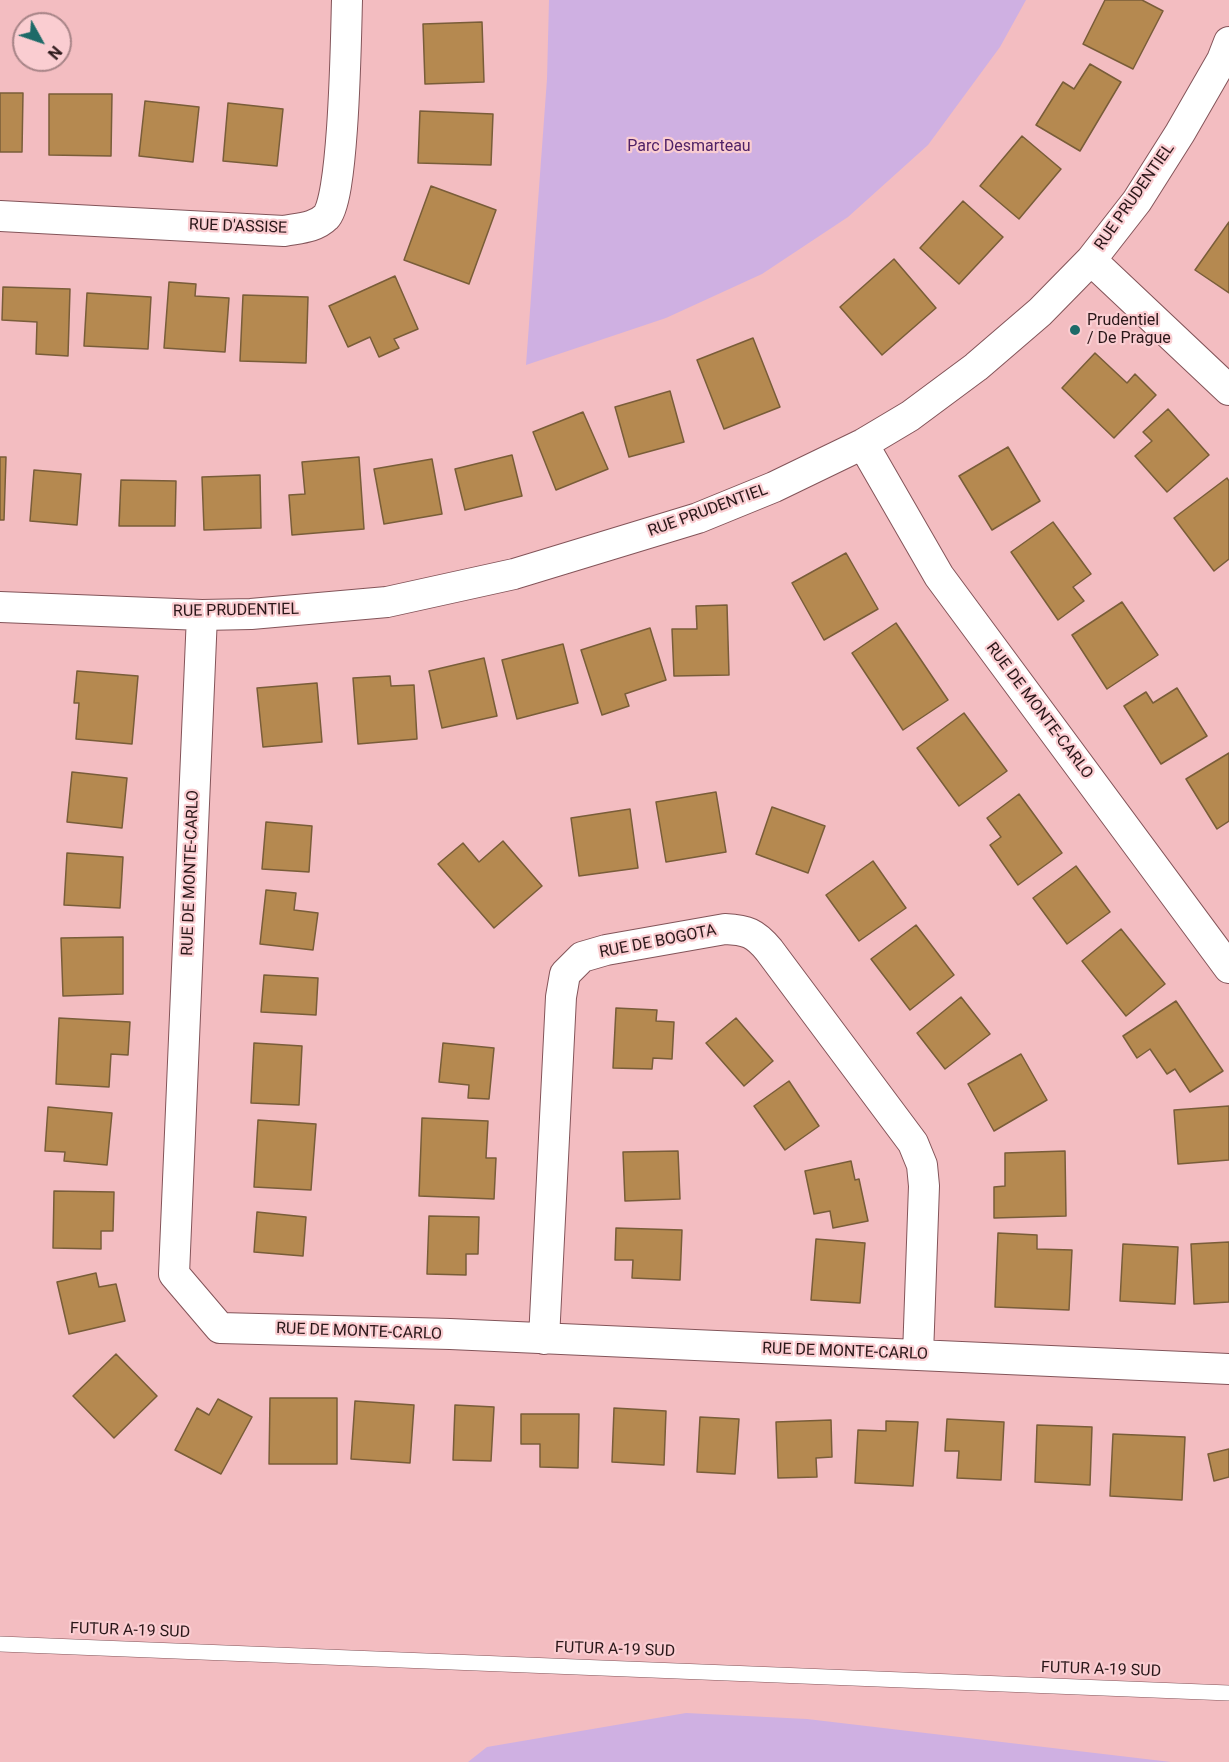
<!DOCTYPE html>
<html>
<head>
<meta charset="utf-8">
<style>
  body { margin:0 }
  #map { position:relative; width:1229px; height:1762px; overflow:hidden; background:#f3bdc1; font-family:Roboto,sans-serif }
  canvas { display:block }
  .north { position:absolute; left:12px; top:12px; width:60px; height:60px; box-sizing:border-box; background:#facdd1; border:2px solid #a78487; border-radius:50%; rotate:130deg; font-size:16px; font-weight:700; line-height:24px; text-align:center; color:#2a1719 }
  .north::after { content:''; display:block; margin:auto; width:21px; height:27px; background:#1d6a68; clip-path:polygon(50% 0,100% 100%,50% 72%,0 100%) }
</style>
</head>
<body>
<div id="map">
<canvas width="1229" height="1762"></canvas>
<div class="north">N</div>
</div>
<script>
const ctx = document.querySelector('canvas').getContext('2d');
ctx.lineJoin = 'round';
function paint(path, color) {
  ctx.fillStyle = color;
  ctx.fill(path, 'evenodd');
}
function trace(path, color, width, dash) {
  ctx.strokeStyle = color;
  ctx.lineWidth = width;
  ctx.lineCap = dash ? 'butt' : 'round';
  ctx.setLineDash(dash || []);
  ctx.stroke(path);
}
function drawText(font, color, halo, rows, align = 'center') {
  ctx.font = font + ' Roboto,sans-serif';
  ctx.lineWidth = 4.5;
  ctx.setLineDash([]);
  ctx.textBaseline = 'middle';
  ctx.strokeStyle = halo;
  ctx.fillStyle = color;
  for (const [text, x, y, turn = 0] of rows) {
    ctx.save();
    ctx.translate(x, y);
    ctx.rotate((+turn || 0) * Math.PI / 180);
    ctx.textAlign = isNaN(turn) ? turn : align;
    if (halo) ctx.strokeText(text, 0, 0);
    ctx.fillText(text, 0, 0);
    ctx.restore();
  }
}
paint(new Path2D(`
  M549,0H1026L1000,47L928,145L848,217L762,274L666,318L526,365L547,79Z
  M686,1713L807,1719L1171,1762H468L487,1747Z`), '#cfb0e2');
const building = new Path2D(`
  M1105,0H1142L1163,11L1133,69L1083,44Z
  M482,22L484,82L425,84L423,24Z
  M1090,64L1121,82L1080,151L1036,125L1063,82L1074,89Z
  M0,93H23L22,152H0Z
  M49,94H112L111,156L49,155Z
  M145,101L199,107L193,162L139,156Z
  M228,103L283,109L277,166L223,161Z
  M420,111L493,114L491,165L418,163Z
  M1022,136L1061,169L1019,219L980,186Z
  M431,186L496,210L469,284L404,260Z
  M963,201L1003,237L959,284L920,248Z
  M1229,222V293L1195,270Z
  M894,259L936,308L882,355L840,307Z
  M395,276L418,329L394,339L399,348L379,357L370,337L348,347L329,306Z
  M169,282L196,284L195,296L229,298L225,352L164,348Z
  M3,287L70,289L68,356L36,354L37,322L2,320Z
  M87,293L151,297L148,349L84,346Z
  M243,295L308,297L306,363L240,361Z
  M753,338L780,407L724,429L697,360Z
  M1095,353L1127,383L1135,374L1156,395L1114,438L1062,388Z
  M670,391L684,442L629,457L615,407Z
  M1168,409L1209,455L1167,492L1135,456L1152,441L1143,432Z
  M583,412L608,469L556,490L533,432Z
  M1008,447L1040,501L992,530L959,476Z
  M512,455L522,496L465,510L455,469Z
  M0,457H6L4,520H0Z
  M359,457L364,529L292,535L289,495L305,494L302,462Z
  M432,459L442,514L384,524L374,469Z
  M34,470L81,474L77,525L30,521Z
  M260,475L261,528L204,530L202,477Z
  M1227,478L1229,481V559L1214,571L1174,518Z
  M121,480L176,481L175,526H119Z
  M1053,522L1091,574L1073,587L1084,601L1058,620L1011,552Z
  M846,553L878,609L824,640L792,583Z
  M1122,602L1158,655L1107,689L1072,635Z
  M727,605L729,675L674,676L672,629H697L696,606Z
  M896,623L948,700L903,730L852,653Z
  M650,628L666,680L625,694L629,706L602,715L581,650Z
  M563,644L578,703L517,719L502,660Z
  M484,658L497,716L442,728L429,671Z
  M77,671L138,676L132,744L76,739L79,703H74Z
  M390,676L391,686L414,685L417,739L358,744L353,678Z
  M317,683L322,742L263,747L257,688Z
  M1177,688L1207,736L1161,764L1124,706L1146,692L1153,703Z
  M964,713L1007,771L959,806L917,748Z
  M1229,753V821L1217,829L1186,779Z
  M72,772L127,778L122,828L67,822Z
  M716,792L726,852L666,862L656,802Z
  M1019,794L1062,853L1018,885L990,845L1001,837L987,818Z
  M772,807L825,826L808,873L756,854Z
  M630,809L638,868L579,876L571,818Z
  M266,822L312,826L309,872L262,869Z
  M503,841L542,886L494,928L438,864L463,843L479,862Z
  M67,853L123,857L120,908L64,905Z
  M873,861L906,908L859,941L826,895Z
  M1076,866L1110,912L1067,944L1033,898Z
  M266,890L296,893L294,910L318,913L313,950L260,944Z
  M916,925L954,975L910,1010L871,959Z
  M1121,929L1165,984L1126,1016L1082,961Z
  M123,937V994L63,996L61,938Z
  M264,975L318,978L316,1015L261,1012Z
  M961,997L990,1034L945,1069L917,1033Z
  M1176,1001L1223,1071L1190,1092L1175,1069L1167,1074L1150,1049L1137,1058L1123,1036Z
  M616,1008L657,1010L656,1021L674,1022L672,1059L653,1058L652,1069L613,1068Z
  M59,1018L130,1022L128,1055L111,1054L109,1087L56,1084Z
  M736,1018L773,1061L744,1086L706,1043Z
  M254,1043L302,1046L299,1105L251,1103Z
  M443,1043L494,1048L489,1099L468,1098L469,1085L439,1082Z
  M1021,1054L1047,1100L994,1131L968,1084Z
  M789,1081L819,1126L785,1150L754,1106Z
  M1229,1106V1160L1178,1164L1174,1110Z
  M48,1107L112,1113L107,1165L64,1161L65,1152L45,1151Z
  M422,1118L488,1121L486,1158H496L494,1199L419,1196Z
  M258,1120L316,1124L311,1190L254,1187Z
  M678,1151L680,1199L625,1201L623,1152Z
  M1065,1151L1066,1216L994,1218V1187L1005,1186V1153Z
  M851,1161L855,1180L859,1179L868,1221L833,1228L830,1211L814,1214L805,1171Z
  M54,1191L114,1192L113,1231H101V1249L53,1248Z
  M257,1212L306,1217L303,1256L254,1252Z
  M429,1216L479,1217L478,1254H466V1275L427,1274Z
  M616,1228L682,1230L680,1280L632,1278L633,1260H615Z
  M998,1233L1037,1235V1249L1072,1250L1069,1310L995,1307Z
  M816,1239L865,1243L860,1303L811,1300Z
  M1229,1242V1302L1194,1304L1191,1244Z
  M1123,1244L1178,1247L1175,1304L1120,1301Z
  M96,1273L99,1287L116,1284L125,1321L69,1334L57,1282Z
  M116,1354L157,1396L114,1438L73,1396Z
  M270,1398H337V1464H269Z
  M218,1399L252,1417L221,1474L175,1450L197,1408L209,1415Z
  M355,1401L414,1405L410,1463L351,1459Z
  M455,1405L494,1407L491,1461L453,1460Z
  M614,1408L666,1411L664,1465L612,1462Z
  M521,1414H579L578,1468L540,1467V1444H521Z
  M700,1417L739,1419L735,1474L697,1472Z
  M947,1419L1004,1422L1001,1480L957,1478L959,1451H945Z
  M831,1420L832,1457L816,1458L817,1477L778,1478L776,1422Z
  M886,1421L918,1422L913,1486L855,1483L858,1430L886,1431Z
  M1037,1425L1092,1427L1090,1485L1035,1482Z
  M1113,1434L1185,1437L1182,1500L1110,1496Z
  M1229,1449V1477L1214,1481L1208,1454Z`);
paint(building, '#b58950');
trace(building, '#795d39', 1.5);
const service = new Path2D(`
  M0,1644L1229,1693`);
const minor = new Path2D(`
  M0,216L284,231C299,228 315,228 326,217C344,200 346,34 347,0
  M1091,260L1229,390
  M863,444L939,576L1229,968
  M0,607L202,615L251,614L387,602L514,574L698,518L774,487L863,444L910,416L976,367L1040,312L1091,260L1137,201L1180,133L1222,60L1229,42
  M202,615L174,1274L220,1328L450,1334L1229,1369
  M544,1339L561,997L565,974L582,957L606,950L725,929C747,930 755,933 769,950L913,1143L922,1165L924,1186L918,1355`);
trace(service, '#835459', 16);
trace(minor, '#835459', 32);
trace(service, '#fff', 15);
trace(minor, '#fff', 30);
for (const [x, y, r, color] of [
  [1075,330,6,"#1d6a68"]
]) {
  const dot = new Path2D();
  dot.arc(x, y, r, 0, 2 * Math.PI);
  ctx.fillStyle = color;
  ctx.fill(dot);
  trace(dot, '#facdd1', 2);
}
drawText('16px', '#502267', '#facdd1', [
  ["Parc Desmarteau",689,147]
]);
drawText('16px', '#2a1719', '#facdd1', [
  ["RUE PRUDENTIEL",1135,197,-55],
  ["RUE D'ASSISE",238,227,2],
  ["RUE PRUDENTIEL",708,511,-20],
  ["RUE PRUDENTIEL",236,611,-1],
  ["RUE DE MONTE-CARLO",1039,711,53],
  ["RUE DE MONTE-CARLO",191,873,-88],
  ["RUE DE BOGOTA",658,942,-11],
  ["RUE DE MONTE-CARLO",359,1332,2],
  ["RUE DE MONTE-CARLO",845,1352,2],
  ["FUTUR A-19 SUD",130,1631,2],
  ["FUTUR A-19 SUD",615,1650,2],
  ["FUTUR A-19 SUD",1101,1670,2]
]);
drawText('16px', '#2a1719', '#facdd1', [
  ["Prudentiel",1087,321],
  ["/ De Prague",1087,339]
], 'left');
</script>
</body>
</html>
